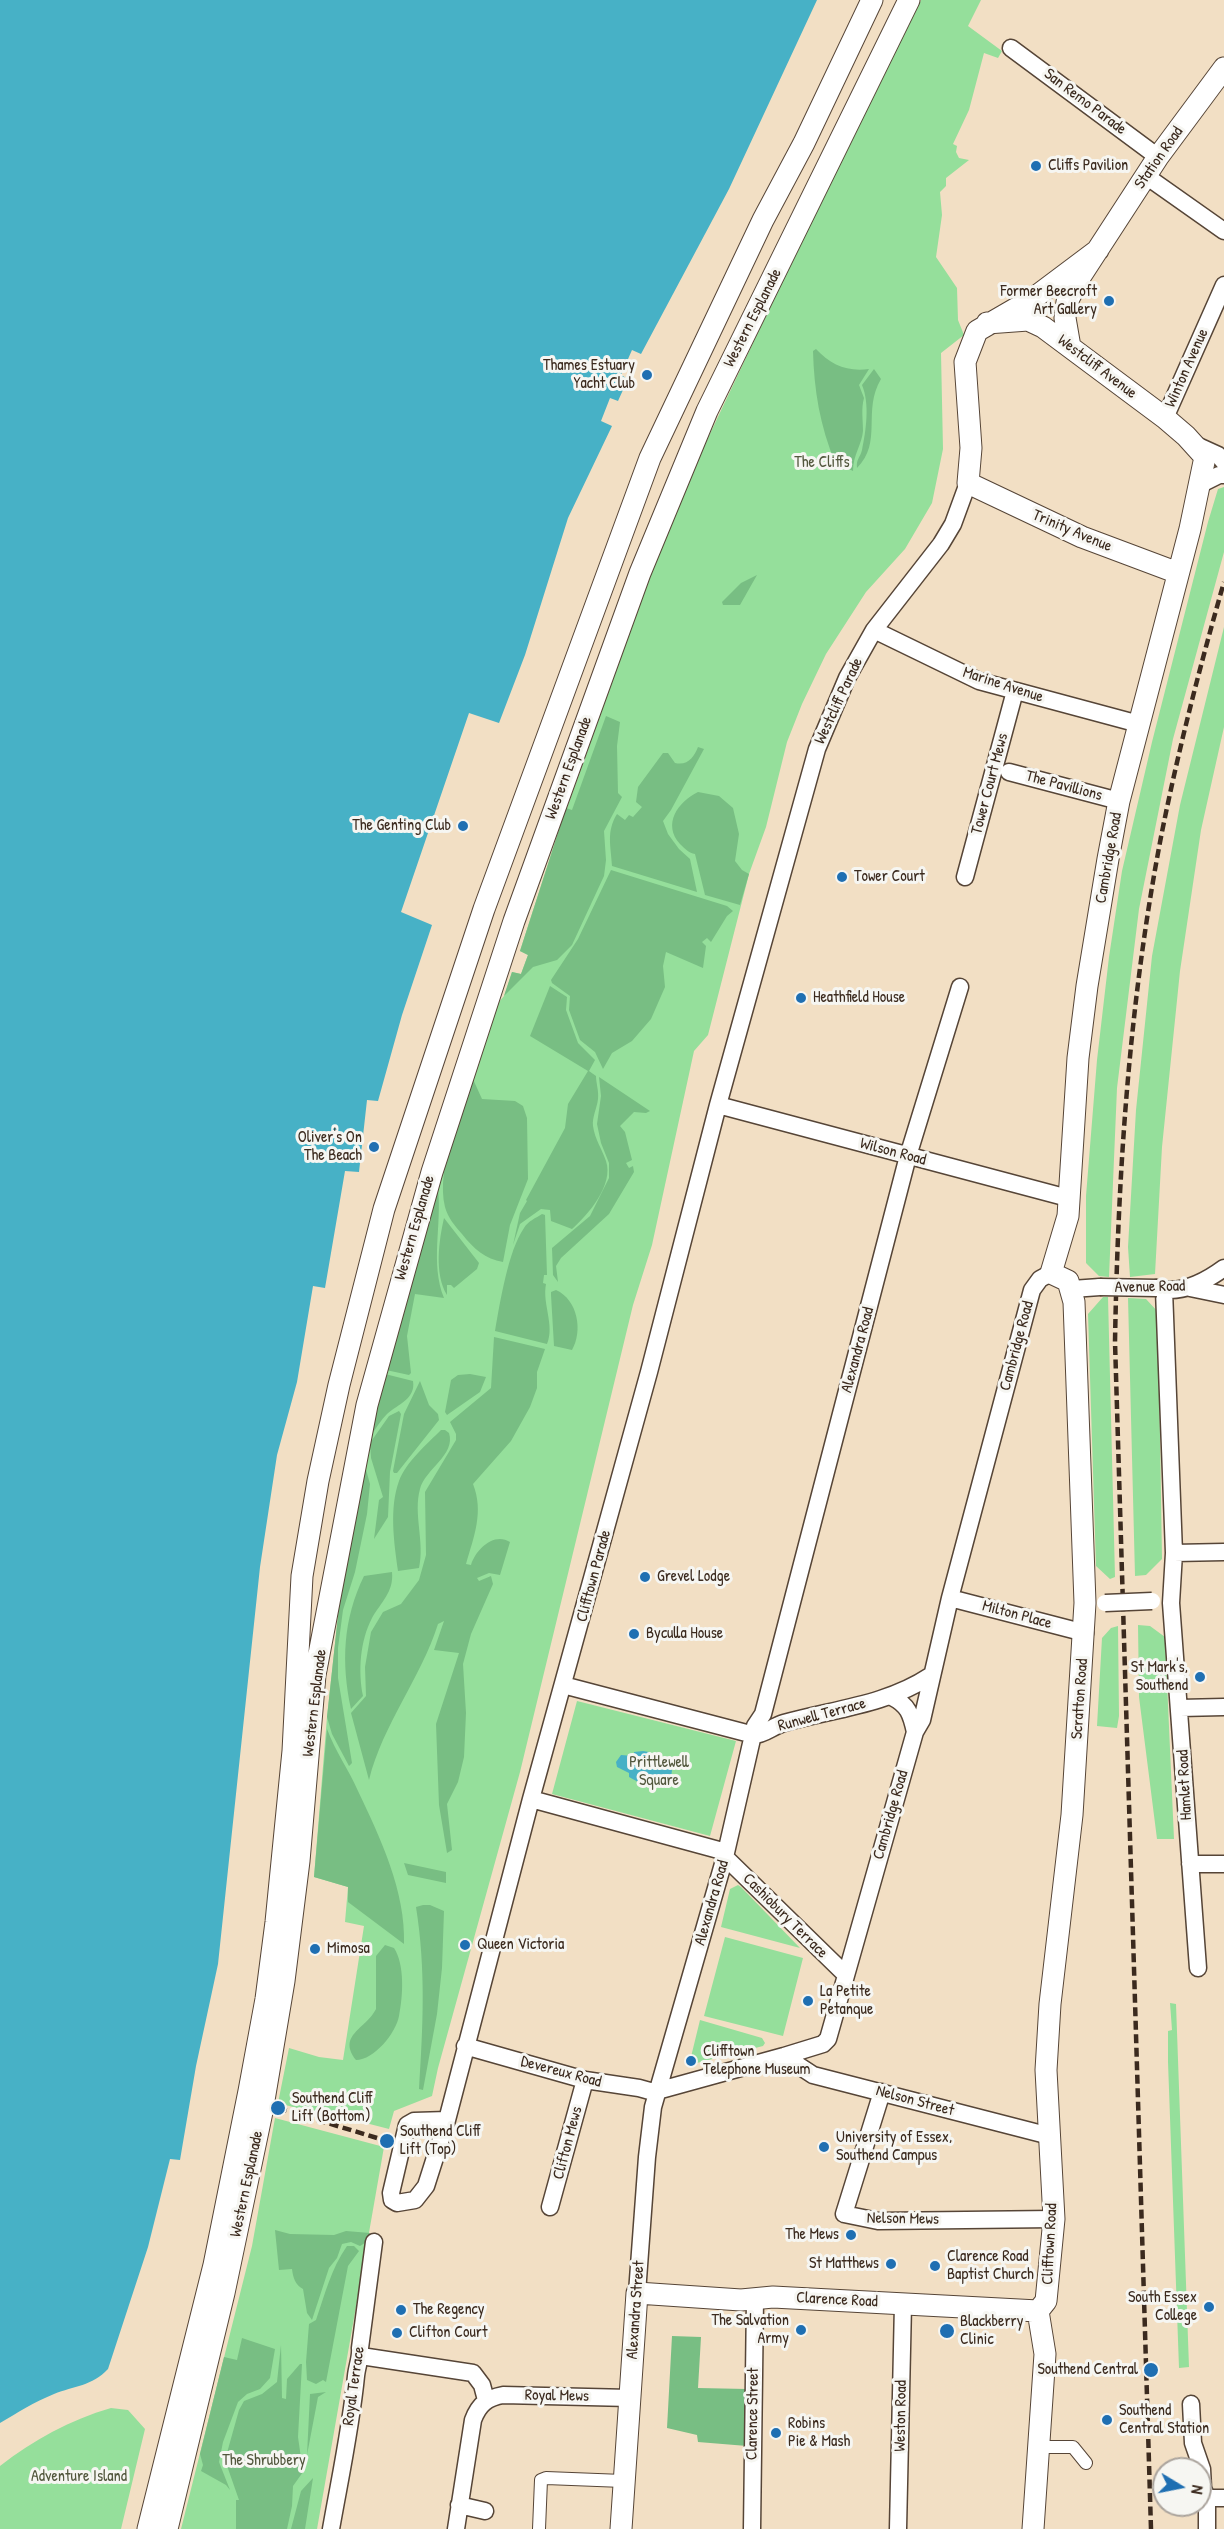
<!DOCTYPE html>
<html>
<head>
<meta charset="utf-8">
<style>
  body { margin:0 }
  #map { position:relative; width:1224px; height:2529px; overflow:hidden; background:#f2dfc4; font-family:"Patrick Hand",sans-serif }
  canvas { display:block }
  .north { position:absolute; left:1152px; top:2457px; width:60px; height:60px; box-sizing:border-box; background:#f6f6f2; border:2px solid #aba49d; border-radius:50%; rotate:100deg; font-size:16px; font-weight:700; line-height:24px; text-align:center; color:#3b2a1e }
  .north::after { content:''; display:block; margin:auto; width:21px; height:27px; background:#1f6fb2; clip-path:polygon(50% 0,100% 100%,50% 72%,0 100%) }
</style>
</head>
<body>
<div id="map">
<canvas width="1224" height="2529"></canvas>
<div class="north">N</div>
</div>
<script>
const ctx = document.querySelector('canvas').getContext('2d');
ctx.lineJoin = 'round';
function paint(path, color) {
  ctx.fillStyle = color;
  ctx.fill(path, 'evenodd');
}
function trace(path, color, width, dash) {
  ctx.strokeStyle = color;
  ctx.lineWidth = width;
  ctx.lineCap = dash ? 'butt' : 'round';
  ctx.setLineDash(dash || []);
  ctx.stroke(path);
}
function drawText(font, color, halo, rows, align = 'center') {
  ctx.font = font + ' "Patrick Hand",sans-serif';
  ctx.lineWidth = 6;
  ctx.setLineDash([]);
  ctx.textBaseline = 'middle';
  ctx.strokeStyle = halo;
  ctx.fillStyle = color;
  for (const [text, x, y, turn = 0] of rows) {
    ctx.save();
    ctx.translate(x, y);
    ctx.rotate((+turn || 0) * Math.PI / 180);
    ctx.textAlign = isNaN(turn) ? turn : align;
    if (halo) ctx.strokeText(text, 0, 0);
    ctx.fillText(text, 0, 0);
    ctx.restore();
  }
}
paint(new Path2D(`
  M921,0H981L968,26L1002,51L998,58L984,53L969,110L953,144L957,146L956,152L959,158L969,160L946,178V186L940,192L942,215L936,257L957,288L958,320L964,335L941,353L943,449L932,503L905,549L866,592L826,654L802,704L787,742L766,827L749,874L708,1035L694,1051L652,1245L633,1305L520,1772L438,2068L432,2096L394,2111L389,2129L358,2121L353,2123L278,2103L289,2048L319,2057L343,2060L364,1926L345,1922L348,1887L314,1877L327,1717L342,1579L378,1402L442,1174L498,1003L504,996L512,972L521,974L528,955L520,951L559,830L648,582L689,478L798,248Z
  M1224,487V552L1173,739L1139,909L1117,1088L1109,1277L1099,1276L1086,1263V1196L1097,1060L1109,957L1122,871L1152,742L1208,522L1218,489Z
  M1224,627V727L1201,830L1180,971L1162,1147L1155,1274L1130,1277L1128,1247L1136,1110L1152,956L1180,805Z
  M1103,1297H1108L1115,1577L1110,1579L1096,1566L1088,1314Z
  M1128,1298L1146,1299L1158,1312L1162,1559L1146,1575L1135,1576Z
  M1138,1625L1150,1626L1165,1637L1174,1839H1157L1139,1697Z
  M1118,1626L1119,1716L1117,1728L1097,1726L1102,1638L1111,1628Z
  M577,1701L736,1741L710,1836L552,1794Z
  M738,1885L741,1887L800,1948L721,1927L730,1889Z
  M725,1937L803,1958L783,2036L704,2016Z
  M1170,2003L1176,2004L1189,2367L1179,2368L1168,2062V2031L1172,2030Z
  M700,2020L762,2038L765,2043L763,2046L689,2065Z
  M275,2118L384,2147L317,2529H181L252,2246Z
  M111,2408L128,2410L145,2429L121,2529H0V2466C33,2440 70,2420 111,2408Z`), '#95df9b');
paint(new Path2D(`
  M816,349C831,365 847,372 869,369L859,385L864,398C861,409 863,419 863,431C862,444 853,455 853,471L835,462C820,426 814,390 813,351Z
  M874,369L881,379C862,411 883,442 857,468C856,459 860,458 862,450C866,431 870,404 862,385Z
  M757,575L740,605H723L722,602L741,583Z
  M606,716L620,722L617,746L618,793L622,797L604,831L606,860L604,876L572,945L557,960L533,967L504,996L512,972L521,974L528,955L520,951L566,808L572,810Z
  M698,747L704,749L671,810L663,821L668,834L679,849L690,859L697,892L612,866C611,846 606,832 617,814L625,820L629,815L633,817L642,807L636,802L638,787L663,753H668L675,763C688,766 694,757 698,747Z
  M698,792L719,796L733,808L739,834L735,861L742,870L749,874L740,905L705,895L695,854C689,853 685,849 680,844C662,824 678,802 698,792Z
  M611,870L727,906L733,911L727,916L711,942L707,938L702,942L706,946L703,968L666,952L663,966L665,987L651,1019L632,1041L612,1053L603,1069L595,1052L580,1040L569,1010L570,996L552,983L551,980L578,939Z
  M550,986L567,997L566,1010L578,1043L595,1060L589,1071L596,1076C596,1083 599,1091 598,1099C597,1108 592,1117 593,1126C595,1140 602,1149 606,1161C614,1185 588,1215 572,1229L551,1221L550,1210L541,1209L520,1224L513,1245L520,1213L527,1201L526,1200L565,1128L568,1104L588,1071L530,1036Z
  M472,1077L482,1099L515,1101L523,1106L527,1118L528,1179L510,1225L503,1262C485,1259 474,1249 462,1234C455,1226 448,1218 445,1207C436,1167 460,1116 472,1077Z
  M599,1077L650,1111L646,1113L634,1112L620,1126L625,1132L632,1160L626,1163L629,1168L633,1166L634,1172L609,1214L561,1258L556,1266L558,1282L553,1275L552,1248L590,1216L609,1178V1163L601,1143L597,1124L601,1096Z
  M438,1189C442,1226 430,1263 444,1298L415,1294L407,1336L411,1373L409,1375L386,1370Z
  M542,1214L545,1215L547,1275H544L543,1283L546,1284C542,1304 555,1325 547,1344L495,1331C500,1303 508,1251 524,1228C528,1221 536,1218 542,1214Z
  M444,1218L479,1263L477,1269L454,1288L451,1285H447V1295C434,1274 439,1240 444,1218Z
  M556,1290C578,1300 583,1331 572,1350L554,1346L551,1295V1292Z
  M494,1337L545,1349L537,1372V1388L530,1407L511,1441L473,1484C484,1512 474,1536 466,1564L471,1565C476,1549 494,1532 510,1542L500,1575L489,1573L477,1578L479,1581L491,1576L493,1584L471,1634L463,1664L466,1713L464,1757L458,1782L447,1804L452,1850L447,1853L439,1805L436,1724L459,1653L434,1650L444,1621L438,1624C421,1678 383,1724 369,1780L351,1713L366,1696L365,1667L371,1632L383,1612L401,1604L419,1580L426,1555L425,1492L456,1440V1434L450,1422L491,1388Z
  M385,1374L413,1381C416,1399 398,1404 387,1414C381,1420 376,1428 372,1434Z
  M470,1374L486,1377L480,1392L447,1415L445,1412L451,1380L458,1375Z
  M420,1381L429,1405L438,1414L439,1420L397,1473H394L393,1471L404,1414Z
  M399,1411L401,1414L390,1472L388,1517L374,1539L379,1500L383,1497L371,1458L370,1443L389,1416Z
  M441,1430H445L449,1433C456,1455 425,1469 420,1489C413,1514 425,1542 419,1568L398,1571C394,1543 389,1508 399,1481C406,1462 427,1444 441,1430Z
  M365,1466L370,1484L367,1514L355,1572L343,1610L338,1648V1678L352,1763L349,1766L332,1734L327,1717L342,1579Z
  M392,1572C394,1592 381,1602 372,1618C360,1641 358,1671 363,1696L351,1709C341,1663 343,1619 364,1576Z
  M327,1729C335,1751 349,1770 358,1791C380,1837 406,1892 404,1944L348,1902V1887L314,1877Z
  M404,1863L446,1872V1883L408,1875Z
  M423,1905H430L444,1911L442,1968L437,2014L423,2090L419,2089C423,2026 426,1970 416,1907Z
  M385,1945L394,1948C405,1965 403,1996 399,2016C396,2033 374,2060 356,2060C337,2035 366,2029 376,2009V1956Z
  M275,2230L290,2234L334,2235L346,2231L370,2233L368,2241L360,2246L351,2242L342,2244L337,2258L329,2268L312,2320L307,2313L303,2289C295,2285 293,2277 292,2269L279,2270Z
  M347,2246H354L359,2251L348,2266L326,2382L323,2380L316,2384L307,2380L306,2362L309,2324L316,2320C325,2294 331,2269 347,2246Z
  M672,2336L701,2337L698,2388L747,2389V2446L698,2442L697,2435L667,2428Z
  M242,2338L275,2349L270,2378L260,2389L247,2394L238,2402L223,2442L219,2462L230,2490L226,2485L201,2471L203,2465L200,2454L224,2357L237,2360Z
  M281,2345L282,2398L286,2399L287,2379L300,2364H302L298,2437L303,2472L293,2486L292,2506L287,2529H236V2500H239L225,2460L239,2410L244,2401L262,2394L277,2382Z
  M326,2392L318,2397L307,2455L310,2394Z
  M313,2478L305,2529H291L301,2491Z`), '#78be83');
paint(new Path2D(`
  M0,0H817L729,189L641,354L632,350L621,375L628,379L618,401L610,398L601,421L612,426L568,518L525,655L499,723L469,713L401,912L432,925L402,1015L378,1101L367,1100L359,1172L345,1171L325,1288L313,1286L297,1382L277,1455L260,1567L218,1964L196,2066L180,2160L170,2159L148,2247L108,2369C92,2386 74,2386 54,2394C34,2402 17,2413 0,2423Z
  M643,1751L649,1752L660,1758L659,1763L668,1765L672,1770L671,1778L664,1781L654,1780L653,1783H640L629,1777V1773L617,1767L616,1762L621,1755L634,1756V1752Z`), '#47b1c6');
const pedestrian = new Path2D(`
  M1038,2447H1073L1086,2463
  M539,2529L541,2480L546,2478L623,2481`);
const minor = new Path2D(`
  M1011,48L1158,157
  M1146,176L1224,231
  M1165,418L1224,285
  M1196,445L1218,455L1224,462
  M1201,484L1219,475H1224
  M874,630L979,681L1139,724
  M1009,772L1119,801
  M965,877L1015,691
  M718,1105L1068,1198
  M1157,1288C1181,1295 1205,1282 1224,1268
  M1190,1288L1224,1295
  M1072,1289L1100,1287
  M1164,1290L1174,1553L1171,1603L1198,1968
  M1174,1553L1224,1552
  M950,1598L1085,1633
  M563,1685L754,1735C764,1735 773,1726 784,1723C834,1709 886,1705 930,1676
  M892,1697C908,1705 911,1714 915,1732
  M1180,1708L1224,1707
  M531,1799L726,1852
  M725,1857L846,1975
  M1190,1864H1224
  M465,2046L585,2080L639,2088L657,2093
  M784,2056L813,2075L1050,2136
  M657,2091L784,2056L823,2044L828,2039L915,1732L922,1720L950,1598L1032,1290L1040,1279L1051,1273
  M882,2092L844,2214L878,2221L1054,2219
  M447,2120L414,2121L407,2125L391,2193L392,2200L397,2203L415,2200L426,2186L447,2120L531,1799L649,1372L718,1105L817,749L847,678L874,630L941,544L953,524L968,483
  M550,2207L585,2080
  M637,2293L647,2157L653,2107L725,1857L755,1726L763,1714L908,1156L960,987
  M361,2356L473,2373L482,2385L486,2400
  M1191,2404L1193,2443L1202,2469L1203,2488L1207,2498V2529
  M1207,2498H1224
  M459,2505L485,2511
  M331,2529C340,2478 351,2427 356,2376C357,2366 361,2357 360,2348L374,2242
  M456,2529L473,2420C479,2404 487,2398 503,2395L630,2398
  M752,2529L755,2299
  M898,2529L903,2304`);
const tertiary = new Path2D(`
  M1098,250L1034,298L977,331L965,362L971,448L968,483L1082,537L1178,573
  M987,323L1028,320L1043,327L1165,418L1186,436L1205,457L1190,529L1119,801L1108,859L1087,986L1078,1058L1068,1216L1051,1273L1068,1281L1074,1302L1085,1603L1072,1815L1050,2004L1046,2070L1054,2219L1046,2301L1038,2311
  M1070,347L1065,318L1067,302L1080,277L1158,157L1224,68
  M148,2529L214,2265L249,2091L266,1999L276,1922L293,1751L302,1576L318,1481L339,1385L384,1209L484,909L650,458L763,220L804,143L872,0
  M167,2529L224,2293L262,2112L284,1981L299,1861L315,1675L367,1405L432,1172L514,921L640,573L707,411L909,0
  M621,2529L637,2293L741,2300L773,2297L1038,2311
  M1033,2529L1045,2354L1038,2311`);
trace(pedestrian, '#564537', 14);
trace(minor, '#564537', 19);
trace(tertiary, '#564537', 23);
trace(pedestrian, '#fff', 12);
trace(minor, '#fff', 16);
trace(tertiary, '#fff', 21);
trace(new Path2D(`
  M278,2108L387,2141
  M1151,2529L1115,1342C1118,1172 1129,1004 1161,837C1178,751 1200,666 1224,582`), '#3b2a1e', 4.5, [9, 4.5]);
const minorBridge = new Path2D(`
  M1100,1287L1157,1288
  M1105,1603L1152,1601`);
trace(minorBridge, '#564537', 19, []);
trace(minorBridge, '#fff', 16);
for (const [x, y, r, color] of [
  [1036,166,6,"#1f6fb2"],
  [1109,301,6,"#1f6fb2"],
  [647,375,6,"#1f6fb2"],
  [463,826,6,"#1f6fb2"],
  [842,877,6,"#1f6fb2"],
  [801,998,6,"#1f6fb2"],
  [374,1147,6,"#1f6fb2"],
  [645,1577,6,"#1f6fb2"],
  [634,1634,6,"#1f6fb2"],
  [1200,1677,6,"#1f6fb2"],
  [465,1945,6,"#1f6fb2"],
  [315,1949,6,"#1f6fb2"],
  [808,2001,6,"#1f6fb2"],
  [691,2061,6,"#1f6fb2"],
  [278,2108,8,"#1f6fb2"],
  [387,2141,8,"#1f6fb2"],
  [824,2147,6,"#1f6fb2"],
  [851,2235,6,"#1f6fb2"],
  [891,2264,6,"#1f6fb2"],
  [935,2266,6,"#1f6fb2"],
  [1209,2307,6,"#1f6fb2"],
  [401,2310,6,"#1f6fb2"],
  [801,2330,6,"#1f6fb2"],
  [947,2331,8,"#1f6fb2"],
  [397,2333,6,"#1f6fb2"],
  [1151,2370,8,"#1f6fb2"],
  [1107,2420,6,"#1f6fb2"],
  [776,2433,6,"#1f6fb2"]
]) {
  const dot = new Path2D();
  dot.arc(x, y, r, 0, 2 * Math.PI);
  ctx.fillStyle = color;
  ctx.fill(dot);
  trace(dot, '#f6f6f2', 2);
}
drawText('16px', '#3b2a1e', '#f6f6f2', [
  ["San Remo Parade",1085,102,37],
  ["Station Road",1159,158,-55],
  ["Western Esplanade",753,318,-63],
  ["Westcliff Avenue",1097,367,37],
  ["Winton Avenue",1187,368,-66],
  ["Trinity Avenue",1072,531,23],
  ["Marine Avenue",1003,685,18],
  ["Westcliff Parade",839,701,-65],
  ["Western Esplanade",569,768,-70],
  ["Tower Court Mews",990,784,-75],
  ["The Pavillions",1064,786,15],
  ["Cambridge Road",1109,858,-80],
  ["Wilson Road",893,1152,15],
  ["Western Esplanade",415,1228,-74],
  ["Avenue Road",1150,1287,-1],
  ["Cambridge Road",1017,1346,-75],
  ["Alexandra Road",858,1350,-75],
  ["Clifftown Parade",594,1576,-75],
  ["Milton Place",1017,1615,15],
  ["Scratton Road",1080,1699,-86],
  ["Western Esplanade",315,1703,-83],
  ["Runwell Terrace",822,1715,-15],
  ["Hamlet Road",1185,1785,-93],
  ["Cambridge Road",891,1815,-74],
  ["Alexandra Road",712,1903,-74],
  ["Cashiobury Terrace",785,1916,45],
  ["Devereux Road",561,2072,15],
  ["Nelson Street",915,2101,15],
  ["Clifton Mews",568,2143,-75],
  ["Western Esplanade",247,2184,-78],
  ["Nelson Mews",903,2219,1],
  ["Clifftown Road",1050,2244,-87],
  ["Clarence Road",837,2300,3],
  ["Alexandra Street",636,2310,-86],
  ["Royal Terrace",354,2386,-82],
  ["Royal Mews",557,2396,1],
  ["Clarence Street",753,2414,-89],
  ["Weston Road",901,2416,-89]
]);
drawText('16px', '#3b2a1e', '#f6f6f2', [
  ["Cliffs Pavilion",1048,166],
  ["Former Beecroft",1097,292,"right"],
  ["Art Gallery",1097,310,"right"],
  ["Thames Estuary",635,366,"right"],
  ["Yacht Club",635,384,"right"],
  ["The Genting Club",451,826,"right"],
  ["Tower Court",854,877],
  ["Heathfield House",813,998],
  ["Oliver's On",362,1138,"right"],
  ["The Beach",362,1156,"right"],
  ["Grevel Lodge",657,1577],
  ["Byculla House",646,1634],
  ["St Mark's,",1188,1668,"right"],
  ["Southend",1188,1686,"right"],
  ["Queen Victoria",477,1945],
  ["Mimosa",327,1949],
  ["La Petite",820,1992],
  ["Petanque",820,2010],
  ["Clifftown",703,2052],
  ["Telephone Museum",703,2070],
  ["Southend Cliff",292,2099],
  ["Lift (Bottom)",292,2117],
  ["Southend Cliff",400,2132],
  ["Lift (Top)",400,2150],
  ["University of Essex,",836,2138],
  ["Southend Campus",836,2156],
  ["The Mews",839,2235,"right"],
  ["Clarence Road",947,2257],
  ["Baptist Church",947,2275],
  ["St Matthews",879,2264,"right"],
  ["South Essex",1197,2298,"right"],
  ["College",1197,2316,"right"],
  ["The Regency",413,2310],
  ["The Salvation",789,2321,"right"],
  ["Army",789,2339,"right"],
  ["Blackberry",960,2322],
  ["Clinic",960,2340],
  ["Clifton Court",409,2333],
  ["Southend Central",1138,2370,"right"],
  ["Southend",1119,2411],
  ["Central Station",1119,2429],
  ["Robins",788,2424],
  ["Pie & Mash",788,2442]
], 'left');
drawText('16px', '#52573d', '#f6f6f2', [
  ["The Cliffs",822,463],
  ["Prittlewell",659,1763],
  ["Square",659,1781],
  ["The Shrubbery",264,2461],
  ["Adventure Island",79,2477]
]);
</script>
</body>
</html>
